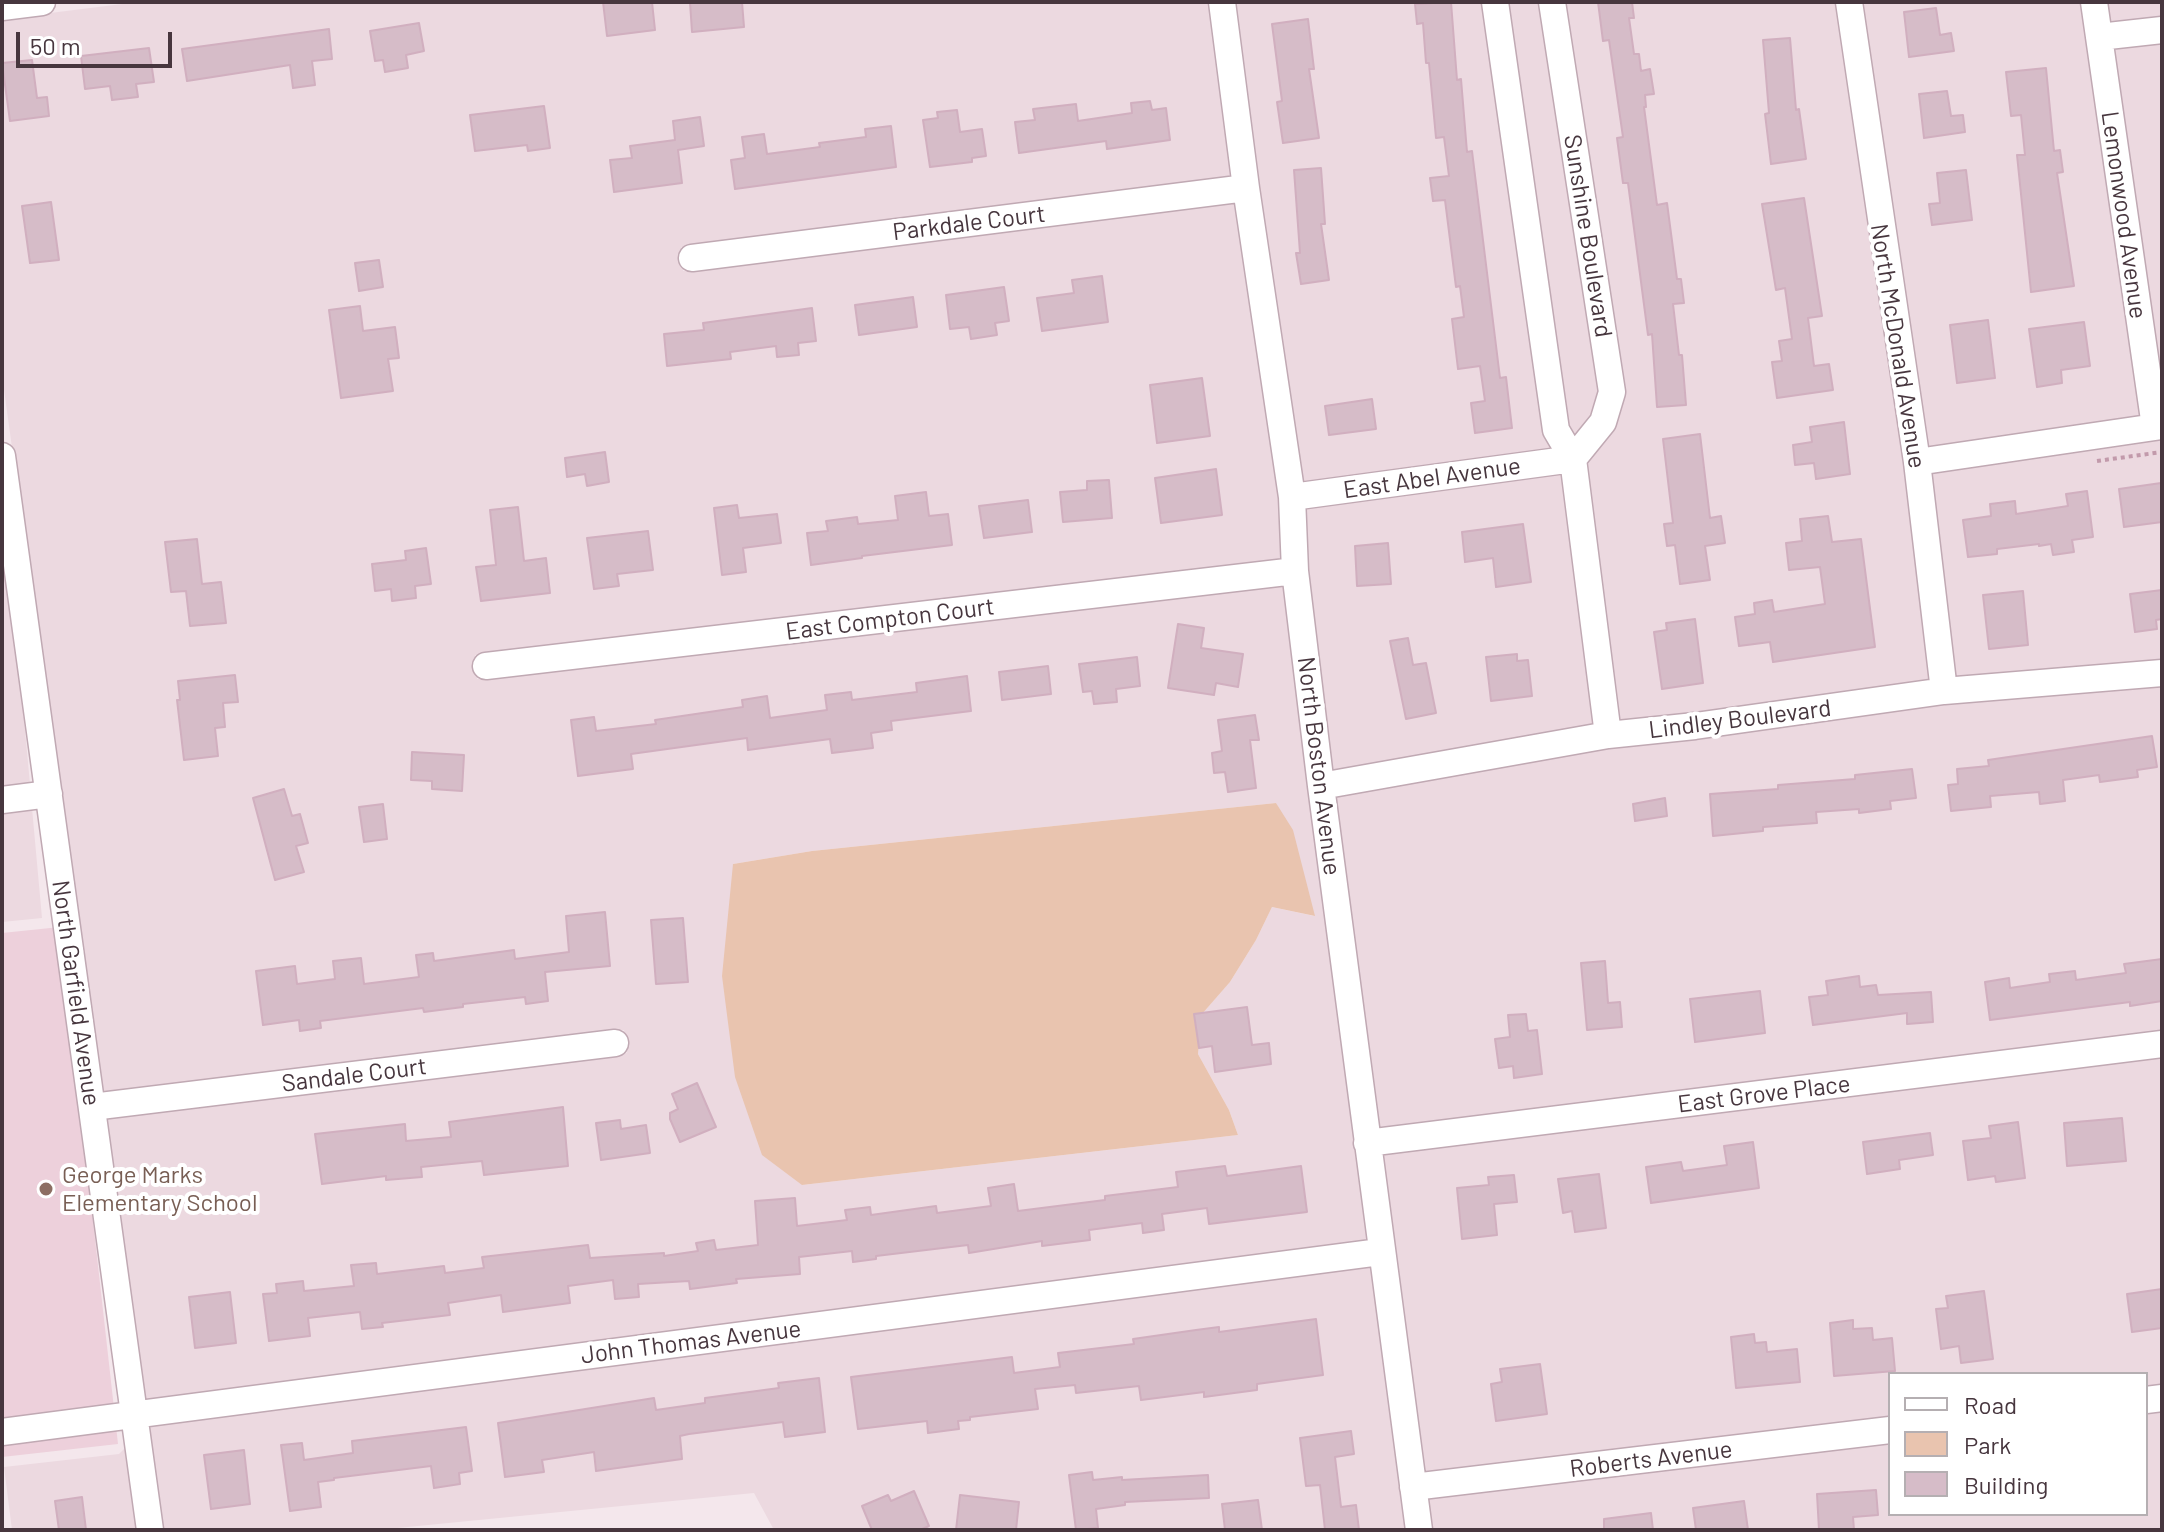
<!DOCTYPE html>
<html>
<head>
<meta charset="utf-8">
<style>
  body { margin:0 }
  #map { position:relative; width:2164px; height:1532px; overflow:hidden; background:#f4e7ec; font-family:Barlow,sans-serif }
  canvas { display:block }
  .frame { position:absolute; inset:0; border:4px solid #47363e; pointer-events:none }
  .legend { position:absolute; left:1888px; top:1372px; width:260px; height:144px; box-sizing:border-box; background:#fff; border:2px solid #b5afb2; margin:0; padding:10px 14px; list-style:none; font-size:24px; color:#47363e }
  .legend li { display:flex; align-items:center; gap:16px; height:40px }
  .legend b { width:40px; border:2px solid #b5afb2 }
  .scale { position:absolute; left:16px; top:32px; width:156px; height:36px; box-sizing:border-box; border:4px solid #47363e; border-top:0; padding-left:10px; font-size:24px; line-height:28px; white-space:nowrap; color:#47363e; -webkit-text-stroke:6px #fff; paint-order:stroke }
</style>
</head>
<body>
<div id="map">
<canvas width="2164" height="1532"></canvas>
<div class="frame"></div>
<ul class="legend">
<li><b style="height:10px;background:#fff"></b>Road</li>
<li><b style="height:22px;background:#e9c4af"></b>Park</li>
<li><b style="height:22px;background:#d6bcc8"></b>Building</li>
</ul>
<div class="scale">50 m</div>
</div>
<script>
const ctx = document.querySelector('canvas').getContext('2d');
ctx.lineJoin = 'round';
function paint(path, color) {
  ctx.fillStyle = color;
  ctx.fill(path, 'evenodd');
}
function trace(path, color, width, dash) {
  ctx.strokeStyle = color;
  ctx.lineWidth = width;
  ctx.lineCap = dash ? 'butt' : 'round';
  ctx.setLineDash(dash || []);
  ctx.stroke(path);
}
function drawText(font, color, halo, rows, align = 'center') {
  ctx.font = font + ' Barlow,sans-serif';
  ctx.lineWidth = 8;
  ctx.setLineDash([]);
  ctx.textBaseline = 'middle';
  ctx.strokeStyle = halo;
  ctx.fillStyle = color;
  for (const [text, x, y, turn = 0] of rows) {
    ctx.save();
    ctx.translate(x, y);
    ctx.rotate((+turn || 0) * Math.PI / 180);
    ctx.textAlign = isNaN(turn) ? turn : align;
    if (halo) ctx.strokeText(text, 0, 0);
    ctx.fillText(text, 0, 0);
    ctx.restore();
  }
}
paint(new Path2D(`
  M138,2H1211L1234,177L681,247L683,271L1237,201L1281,498L1284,560L475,655L477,679L1286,584L1368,1242L143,1401L104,1118L627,1053L624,1030L101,1094L2,375V19ZM1276,803L1314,916L1272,907L1256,940L1230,982L1202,1014L1198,1054L1229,1110L1238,1135L802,1185L733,864L812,851Z
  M1233,2H1484L1555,449L1300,484Z
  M1506,2H1541L1601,391L1594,415L1574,440L1566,426Z
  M1563,2H1838L1906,464L1932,681L1694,714L1617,722L1584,465L1611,430Z
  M1859,2H2084L2142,417L1925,449Z
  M2105,2H2162V18L2108,24Z
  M2162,42V404L2112,48Z
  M2162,438V661L1953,678L1928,472Z
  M1563,472L1596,725L1329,772L1305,570L1303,508Z
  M2,532L15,623L30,784L2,788Z
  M2162,685V1032L1376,1130L1333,796L1610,747L1945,703Z
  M32,808L42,918L2,922V812Z
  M2162,1057V1385L2146,1387V1374H1890V1418L1422,1474L1379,1154Z
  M1372,1266L1408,1530H774L754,1493L377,1530H161L146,1425Z
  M2162,1410V1530H1429L1425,1498L1890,1442V1514H2146V1412Z
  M127,1446L139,1530H12L4,1467L119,1454Z`), '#ecd9e0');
paint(new Path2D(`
  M60,927L118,1444L2,1457V933Z`), '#edd0db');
paint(new Path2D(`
  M1276,803L1293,830L1315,916L1272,907L1256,940L1230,982L1202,1014L1198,1054L1229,1110L1238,1135L802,1185L762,1155L735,1077L722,976L733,864L812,851Z`), '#e9c4af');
const building = new Path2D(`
  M603,2H652L655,30L607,36Z
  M690,2H742L744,27L692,32Z
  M1451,2L1457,80L1461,79L1467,152L1472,151L1500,378L1506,377L1512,428L1475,433L1471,403L1485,401L1480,366L1458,369L1452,319L1464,317L1460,286L1456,287L1445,200L1433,201L1430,178L1449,176L1444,137L1436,138L1429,63H1426L1423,23L1417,24L1415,4Z
  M1598,2H1632L1634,18H1629L1634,54H1639L1641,71L1650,69L1654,94L1645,95L1646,107H1644L1657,205L1667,203L1677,279H1681L1684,303L1673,304L1679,355H1682L1686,405L1657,407L1652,334L1648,335L1628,183H1623L1617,138L1623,137L1609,40L1603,41Z
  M1936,8L1940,35L1951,33L1954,51L1909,57L1904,12Z
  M1308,19L1314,69H1309L1319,138L1283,143L1277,102L1282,101L1272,24Z
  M419,23L424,51L406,55L408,68L385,72L383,60L375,61L370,31Z
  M329,29L332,59L312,61L315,85L293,88L290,65L187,81L182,49Z
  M1790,38L1796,110L1799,109L1806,159L1771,164L1765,114L1769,113L1763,40Z
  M149,48L154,82L136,84L138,97L112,100L110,86L85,89L81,56Z
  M32,60L37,98L47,97L49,116L10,121L2,63Z
  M2046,68L2054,151L2060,150L2063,172L2057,173L2074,286L2031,292L2017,155H2025L2021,115L2011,116L2006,72Z
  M1947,91L1951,116L1963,115L1965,132L1924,138L1919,94Z
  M1150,101L1152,110L1166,108L1170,140L1107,149L1106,141L1019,153L1015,122L1035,120L1033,109L1076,104L1078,121L1132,113L1131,103Z
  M544,106L550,148L528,151L527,145L475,151L470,115Z
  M957,110L960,132L982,129L986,156L972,158V162L930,167L923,120L938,118L937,112Z
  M700,117L704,146L678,150L682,183L614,192L610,160L632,158L630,146L675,140L673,121Z
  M891,126L896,167L735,189L731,160L745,158L742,137L764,134L767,154L820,147L819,143L866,137L865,129Z
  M1321,168L1325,224H1321L1329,280L1301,284L1296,253H1300L1294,170Z
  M1966,170L1972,220L1932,225L1929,204L1940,203L1937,173Z
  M1804,198L1822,316L1808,318L1814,366L1829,364L1833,390L1777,398L1772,362L1782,361L1779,341L1792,339L1785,288L1776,290L1762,204Z
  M51,202L59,260L30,263L22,206Z
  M379,260L383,287L359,291L355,263Z
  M1102,276L1108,322L1042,331L1037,298L1074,293L1072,280Z
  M1004,287L1009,321L995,323L997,335L971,339L969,327L950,329L946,295Z
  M913,297L917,327L859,335L855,305Z
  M360,306L363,331L395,327L399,358L388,359L393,391L341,398L329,310Z
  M812,308L816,341L798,343L799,355L777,357L776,346L730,352L731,359L667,366L664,334L704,330L703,323Z
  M1988,320L1995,378L1957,383L1950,325Z
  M2084,322L2090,366L2061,370L2062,383L2037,387L2029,329Z
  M1202,378L1210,436L1157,443L1150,385Z
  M1372,399L1376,429L1329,435L1325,406Z
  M1844,422L1850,474L1816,479L1814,463L1795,465L1793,445L1812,442L1810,427Z
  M1700,434L1710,518L1721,516L1725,543L1705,546L1710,580L1680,584L1675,545L1667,546L1664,524L1673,523L1663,439Z
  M605,452L609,482L587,486L585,474L567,477L565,458Z
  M1216,469L1222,515L1161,523L1155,478Z
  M1109,480L1112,518L1063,522L1060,492L1087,490V481Z
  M2161,483L2162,522L2124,527L2119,489Z
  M2087,491L2093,537L2072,540L2074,552L2053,555L2051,544L2039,546V544L1997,549V554L1968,557L1963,520L1991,516L1990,504L2015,501L2016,514L2068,506L2066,494Z
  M926,492L929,516L948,514L952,545L862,556V558L811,565L807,533L828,531L826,521L857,517L858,524L898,520L895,496Z
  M1028,500L1032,532L984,538L979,506Z
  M737,505L739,518L777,514L781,543L743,548L746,572L722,575L714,508Z
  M518,507L524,561L546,558L550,593L481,601L476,567L496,565L490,510Z
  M1828,516L1832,542L1861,539L1875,647L1773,662L1770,642L1739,646L1735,617L1755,614L1754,603L1772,600L1774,612L1825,604L1820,567L1789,570L1786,543L1802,541L1800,519Z
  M1523,524L1531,582L1496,587L1493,558L1465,562L1462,532Z
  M648,531L653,570L617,574L619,586L594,589L587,538Z
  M197,539L202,584L221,582L226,623L190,626L186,591L171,592L165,542Z
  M1388,543L1391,584L1357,586L1355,546Z
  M426,548L431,584L415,586L416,598L392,601L391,589L375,591L372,564L406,560L405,551Z
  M2162,590V619L2156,620L2157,629L2135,632L2130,594Z
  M2023,591L2028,645L1989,649L1983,595Z
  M1695,619L1703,683L1662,689L1654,632L1667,630L1666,623Z
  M1178,624L1204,628L1201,648L1243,654L1238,687L1216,683L1214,695L1168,688Z
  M1408,638L1413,665L1426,663L1436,713L1406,719L1390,641Z
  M1517,654V661L1528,660L1532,696L1491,701L1486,657Z
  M1137,657L1140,686L1116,689L1117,702L1094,704L1092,691L1083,692L1079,664Z
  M1048,666L1051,694L1002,700L999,672Z
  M235,675L238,702L223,703L225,727L215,728L218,756L184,760L177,700H180L178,681Z
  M967,676L971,711L891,721L892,730L871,733L873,748L832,753L830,739L748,750L747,738L631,754L633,769L578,776L571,720L594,717L596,731L656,724L655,720L743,707L742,700L767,696L770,718L827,710L825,695L851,692L852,700L917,692L916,683Z
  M1255,715L1259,740H1250L1256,788L1228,792L1225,772L1214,773L1212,753L1222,751L1218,720Z
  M2152,736L2157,767L2137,770L2138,777L2100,782L2099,775L2063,780L2065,801L2040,804L2039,792L1990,796L1991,807L1951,811L1948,785L1958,784L1957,769L1989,766L1988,760Z
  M412,752L464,755L462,791L432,789V781L411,780Z
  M1912,769L1916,798L1890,801L1891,809L1859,813V809L1816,812L1817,823L1763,827V831L1713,836L1710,794L1778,789V785L1855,779V775Z
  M284,789L292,816L300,814L308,843L296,846L304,872L275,880L253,798Z
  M1665,798L1667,816L1635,821L1633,804Z
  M383,804L387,839L364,842L359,807Z
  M605,912L610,966L545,972L548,1001L526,1004L525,997L463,1004V1007L424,1012L423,1008L320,1021L321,1028L300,1031L299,1020L263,1025L256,971L295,966L297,984L335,979L333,961L361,958L364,984L419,977L416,955L433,953L434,961L514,950L515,959L569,952L566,916Z
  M683,918L688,982L656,984L651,920Z
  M2162,959V1001L2130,1006V1002L1990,1020L1985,982L2009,978L2010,988L2050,982L2049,974L2075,971L2076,980L2126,973L2124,964Z
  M1605,961L1608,1003L1620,1002L1622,1027L1587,1030L1581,963Z
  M1859,976L1860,987L1876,985L1878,995L1931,992L1933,1022L1907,1024V1013L1813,1025L1809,997L1828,995L1826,981Z
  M1760,991L1765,1033L1695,1042L1690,999Z
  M1247,1007L1252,1045L1269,1043L1271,1064L1215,1072L1212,1046L1199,1048L1194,1014Z
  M1526,1014L1528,1031L1537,1030L1542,1074L1514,1078L1513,1066L1499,1068L1495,1039L1510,1037L1508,1015Z
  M697,1083L716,1127L680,1142L670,1119V1113L678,1109L672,1094Z
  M563,1107L568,1166L484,1175L482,1161L421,1167L422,1177L386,1180V1176L322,1184L315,1134L405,1124L406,1141L451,1137L449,1122Z
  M2122,1118L2126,1161L2067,1166L2064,1123Z
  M620,1120L621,1129L646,1125L650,1153L601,1160L596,1123Z
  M2018,1122L2025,1178L1996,1182L1995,1176L1968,1180L1963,1141L1991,1138L1989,1126Z
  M1930,1133L1933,1155L1899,1160L1900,1169L1867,1174L1863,1142Z
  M1753,1142L1759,1188L1651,1203L1646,1167L1681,1162L1683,1171L1727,1165L1724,1146Z
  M1225,1166L1227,1176L1301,1166L1307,1212L1209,1224L1207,1208L1162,1214L1164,1230L1143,1233L1142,1223L1089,1230L1090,1240L1042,1246V1241L969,1253L968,1245L876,1256V1259L853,1262L852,1251L799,1257L800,1274L736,1279L737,1283L690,1289L689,1281L638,1284L639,1297L615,1299L613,1280L568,1286L570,1303L503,1312L501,1295L448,1303L450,1315L382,1323L383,1327L362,1329L360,1312L308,1318L310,1336L269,1341L263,1294L277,1293L276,1284L303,1281L304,1291L354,1286L351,1265L376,1263L377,1274L444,1266L445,1273L484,1268L482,1257L588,1245L590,1258L664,1253V1256L698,1251L696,1243L714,1240L716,1250L758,1245L755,1201L795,1198L797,1226L847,1220L845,1210L870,1207L871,1215L936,1206L937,1213L991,1206L988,1188L1014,1184L1018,1211L1105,1200V1196L1178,1187L1176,1172Z
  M1599,1174L1606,1228L1575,1232L1572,1211L1563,1213L1558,1179Z
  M1514,1175L1517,1202L1494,1204L1497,1235L1462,1239L1457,1188L1489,1185L1488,1177Z
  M2162,1289V1328L2132,1332L2127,1294Z
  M1984,1291L1993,1359L1961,1363L1959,1346L1941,1349L1936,1309L1948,1308L1946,1296Z
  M230,1292L236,1343L195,1348L189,1297Z
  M1316,1319L1323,1375L1257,1384V1390L1204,1397V1392L1141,1400L1139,1386L1076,1393L1075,1385L1035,1389L1038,1409L970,1417V1420L958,1421L959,1429L928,1433L927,1421L858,1429L851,1377L1012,1357L1014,1373L1060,1367L1058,1353L1134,1344L1133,1339L1196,1330L1219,1327V1332Z
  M1853,1320V1329L1872,1328L1873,1340L1892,1338L1895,1371L1834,1376L1830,1323Z
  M1754,1334L1755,1343L1766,1342L1767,1352L1797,1349L1800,1382L1736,1388L1731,1337Z
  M1540,1364L1547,1414L1496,1421L1491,1384L1502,1382L1500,1369Z
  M819,1378L825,1432L785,1437L783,1422L689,1434L680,1436L682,1459L596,1471L594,1452L542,1460L544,1472L505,1477L498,1423L654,1398L656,1410L705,1403V1398L779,1388L778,1383Z
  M466,1427L472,1471L459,1473L460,1484L434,1488L431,1466L334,1478V1480L318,1482L321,1507L290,1511L281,1445L302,1443L304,1460L353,1453L352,1441Z
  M1351,1431L1354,1454L1335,1457L1341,1507L1356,1505L1359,1530H1325L1320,1485L1306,1486L1300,1438Z
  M244,1450L250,1504L211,1509L204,1455Z
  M1092,1472L1093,1480L1122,1477V1480L1208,1475L1209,1498L1125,1502V1505L1096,1509L1098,1528L1076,1530L1069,1475Z
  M1876,1490L1878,1515L1853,1517L1854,1530H1819L1817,1494Z
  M914,1491L929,1526L920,1530H872L862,1506L888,1495L891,1501Z
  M960,1495L1019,1502L1016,1530H956Z
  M82,1497L86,1530H59L55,1501Z
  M1258,1500L1262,1530H1225L1222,1504Z
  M1744,1501L1748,1530H1696L1693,1508Z
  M1651,1513L1653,1530H1604V1519Z`);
paint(building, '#d6bcc8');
trace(building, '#d1afbf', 2);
const minor = new Path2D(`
  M1222,2L1246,188L1292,497L1295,571L1321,786L1419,1530
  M1495,2L1556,430L1573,459L1608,735
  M1552,2L1612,392L1603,422L1573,459
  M1849,2L1917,462L1944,691
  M2094,2L2155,427
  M2,7L42,2
  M2099,37L2162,30
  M692,258L1246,188
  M2,456L150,1530
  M1917,462L2162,426
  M1292,497L1573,459
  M486,666L1295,571
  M1321,786L1608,735L1695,726L1944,691L2162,673
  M2,800L49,794
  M92,1107L615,1043
  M1367,1143L2162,1044
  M2146,1400L2162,1398
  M2,1432L1380,1252
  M1413,1487L1890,1430`);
trace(minor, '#c0a9b3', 29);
trace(new Path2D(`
  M2097,461L2162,452`), '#c29aab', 4, [4, 4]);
trace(minor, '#fff', 26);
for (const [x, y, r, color] of [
  [46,1189,8,"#8d6e63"]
]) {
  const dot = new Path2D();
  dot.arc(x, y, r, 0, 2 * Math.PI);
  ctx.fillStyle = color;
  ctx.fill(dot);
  trace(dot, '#fff', 3);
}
drawText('24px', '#47363e', '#fff', [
  ["Lemonwood Avenue",2124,215,82],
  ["Parkdale Court",969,223,-7],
  ["Sunshine Boulevard",1588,236,81],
  ["North McDonald Avenue",1898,346,81],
  ["East Abel Avenue",1432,478,-8],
  ["East Compton Court",890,619,-7],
  ["Lindley Boulevard",1740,719,-7],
  ["North Boston Avenue",1319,766,83],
  ["North Garfield Avenue",76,993,82],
  ["Sandale Court",354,1075,-7],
  ["East Grove Place",1764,1094,-7],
  ["John Thomas Avenue",691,1342,-7],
  ["Roberts Avenue",1651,1459,-7]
]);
drawText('24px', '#785e54', '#fff', [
  ["George Marks",62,1175],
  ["Elementary School",62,1203]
], 'left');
</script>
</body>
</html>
